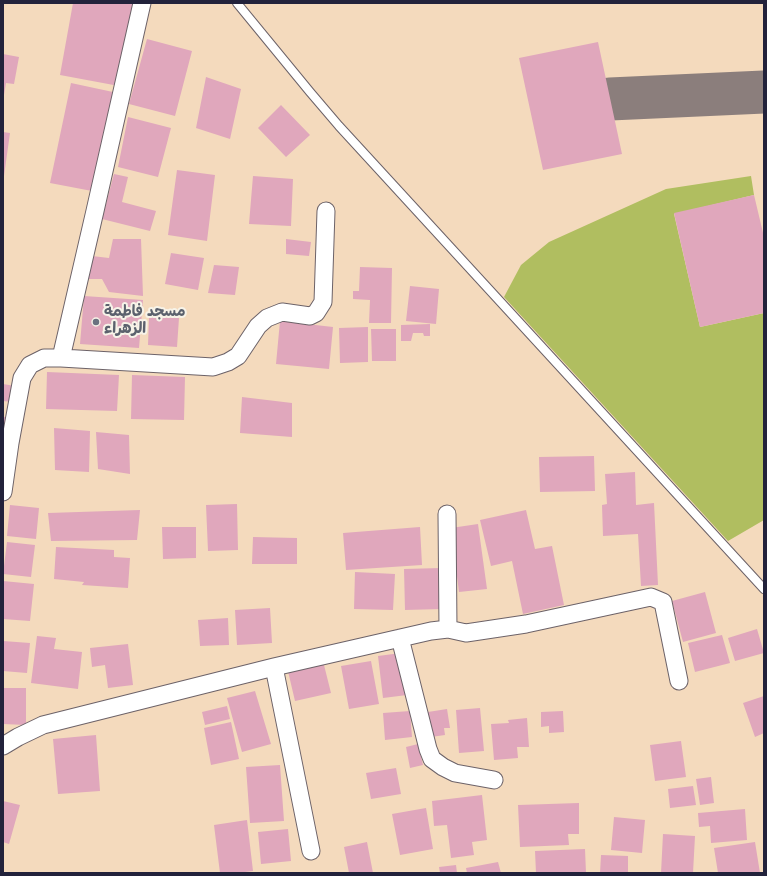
<!DOCTYPE html>
<html>
<head>
<meta charset="utf-8">
<style>
  body { margin:0 }
  #map { position:relative; width:767px; height:876px; overflow:hidden; background:#f4dabd; font-family:Mynerve,sans-serif }
  canvas { display:block }
  .frame { position:absolute; inset:0; border:4px solid #22223b; pointer-events:none }
</style>
</head>
<body>
<div id="map">
<canvas width="767" height="876"></canvas>
<div class="frame"></div>
</div>
<script>
const ctx = document.querySelector('canvas').getContext('2d');
ctx.lineJoin = 'round';
function paint(path, color) {
  ctx.fillStyle = color;
  ctx.fill(path, 'evenodd');
}
function trace(path, color, width, dash) {
  ctx.strokeStyle = color;
  ctx.lineWidth = width;
  ctx.lineCap = dash ? 'butt' : 'round';
  ctx.setLineDash(dash || []);
  ctx.stroke(path);
}
function drawText(font, color, halo, rows, align = 'center') {
  ctx.font = font + ' Mynerve,"Playpen Sans Arabic",sans-serif';
  ctx.lineWidth = 4;
  ctx.setLineDash([]);
  ctx.textBaseline = 'middle';
  ctx.strokeStyle = halo;
  ctx.fillStyle = color;
  for (const [text, x, y, turn = 0] of rows) {
    ctx.save();
    ctx.translate(x, y);
    ctx.rotate((+turn || 0) * Math.PI / 180);
    ctx.textAlign = isNaN(turn) ? turn : align;
    if (halo) ctx.strokeText(text, 0, 0);
    ctx.fillText(text, 0, 0);
    ctx.restore();
  }
}
paint(new Path2D(`
  M751,176L754,195L674,214L700,327L764,313V520L728,541L504,297L521,265L549,242L666,189Z`), '#b0be60');
trace(new Path2D(`
  M610,99L764,92`), '#8b7e7c', 43);
paint(new Path2D(`
  M73,3H134L119,86L60,75Z
  M147,39L192,51L175,116L129,104Z
  M598,42L622,154L543,170L519,58Z
  M3,54L19,57L14,84L6,83L4,95H3Z
  M206,77L241,89L230,139L196,128Z
  M71,83L113,92L92,191L50,183Z
  M281,105L310,135L286,157L258,128Z
  M128,117L171,128L158,177L118,167Z
  M3,132L10,133L4,176H3Z
  M177,170L215,175L207,241L168,235Z
  M114,174L128,177L122,202L156,211L150,231L102,219Z
  M253,176L293,179L291,226L249,224Z
  M754,195L764,237V313L700,327L674,213Z
  M113,239H141L143,296L109,292L102,279H88L92,256L109,258Z
  M286,239L311,242L309,256L286,254Z
  M171,253L204,258L198,290L165,284Z
  M214,265L239,267L235,295L208,293Z
  M360,267L392,268L391,323H369L370,300L353,299V291H359Z
  M410,286L439,289L436,324L406,321Z
  M84,296L143,300L139,348L80,344Z
  M149,317L179,318L177,347L148,345Z
  M280,321L333,327L329,369L276,364Z
  M430,324V336H424L423,333H413L411,341H401V325Z
  M368,327V362L340,363L339,328Z
  M371,329H396V361H372Z
  M47,372L119,375L117,411L46,409Z
  M132,375L185,377L184,420L131,419Z
  M3,384L15,386L12,402L3,401Z
  M242,397L292,403V437L240,433Z
  M3,417H7L3,442Z
  M54,428L90,431L89,472L55,470Z
  M96,432L129,435L130,474L98,469Z
  M594,456L595,491L540,492L539,457Z
  M635,472L636,505L654,503L658,585L641,586L638,534L603,536L602,505L607,504L605,474Z
  M237,504L238,550L208,551L206,505Z
  M10,505L39,508L36,539L7,536Z
  M140,510L137,540L51,541L48,513Z
  M526,510L535,549L552,546L564,605L523,614L512,561L491,566L480,520Z
  M478,524L487,589L459,592L451,528Z
  M162,527H196V558L163,559Z
  M420,527L422,565L346,570L343,533Z
  M253,537L297,538V564H252Z
  M7,542L35,545L31,577L3,574Z
  M56,547L114,550V557L130,558L128,588L82,585L84,582L54,579Z
  M441,568L442,609L405,610L404,569Z
  M355,572L395,574L393,610L354,609Z
  M3,581L34,584L30,621L3,619Z
  M705,592L716,633L683,642L672,601Z
  M270,608L272,643L237,645L235,610Z
  M228,618L229,645L200,646L198,620Z
  M757,629L764,653L735,661L728,638Z
  M722,635L730,663L695,672L688,643Z
  M37,636L56,638L54,649L82,652L78,689L31,683Z
  M3,641L30,643L27,673L3,671Z
  M128,644L133,685L108,688L105,665L92,667L90,648Z
  M401,653L407,695L383,698L378,656Z
  M323,661L331,693L295,701L287,667Z
  M371,661L379,704L349,709L341,666Z
  M3,688H26V725L3,724Z
  M255,691L271,744L242,752L227,698Z
  M764,696V733L755,737L743,703Z
  M227,706L230,719L205,725L202,712Z
  M480,708L484,751L459,753L456,710Z
  M447,709L450,728H444L445,735L431,737L428,712Z
  M410,711L412,737L385,740L383,713Z
  M563,711L564,732L549,733V726L541,727V712Z
  M527,718L529,747H517L518,758L494,760L491,724L509,723L508,720Z
  M231,722L239,759L211,765L204,728Z
  M96,735L100,791L58,794L53,739Z
  M681,741L686,777L655,781L650,745Z
  M418,744L423,765L410,768L406,747Z
  M280,765L284,821L250,823L246,767Z
  M396,768L401,794L371,799L366,773Z
  M711,777L714,803L700,805L696,779Z
  M693,786L696,805L670,808L668,789Z
  M482,795L487,840L472,842L474,855L451,858L447,825L434,826L432,801Z
  M3,801L20,805L9,844L3,842Z
  M579,803V834H568L569,845L520,847L518,805Z
  M426,808L433,849L400,855L392,814Z
  M745,809L747,840L711,843L710,826L699,827L698,813Z
  M614,817L645,820L642,853L611,850Z
  M247,820L253,871L237,873H220L214,825Z
  M288,829L291,861L261,864L258,832Z
  M663,834L695,836L693,873H661Z
  M367,842L373,873H349L344,847Z
  M755,842L760,873H718L714,848Z
  M585,849L586,873H536L535,851Z
  M601,855L628,856V873H600Z
  M498,862L501,873H467L466,868Z
  M456,865L457,873H440L439,867Z`), '#e0a7bc');
const service = new Path2D(`
  M237,3L310,92L339,126L764,589`);
const minor = new Path2D(`
  M61,358C89,240 115,121 142,3
  M3,492L10,443L22,378L30,365L44,358H61L213,367L228,362L238,356L258,326L267,318L282,312L310,316L316,313L323,302L326,211
  M447,514L448,629
  M400,638L423,729L428,749L432,759L443,767L455,773L494,780
  M274,667L311,851
  M3,746L18,737L43,725L274,667L431,631L448,629L466,633L526,624L651,597L663,602L679,681`);
trace(service, '#6c6268', 10);
trace(minor, '#6c6268', 19);
trace(service, '#fff', 8);
trace(minor, '#fff', 17);
for (const [x, y, r, color] of [
  [96,322,4,"#6b7280"]
]) {
  const dot = new Path2D();
  dot.arc(x, y, r, 0, 2 * Math.PI);
  ctx.fillStyle = color;
  ctx.fill(dot);
  trace(dot, '#f7f3e8', 1.5);
}
drawText('bold 15px', '#5b616d', '#f7f3e8', [
  ["مسجد فاطمة",104,313],
  ["الزهراء",104,330]
], 'left');
</script>
</body>
</html>
